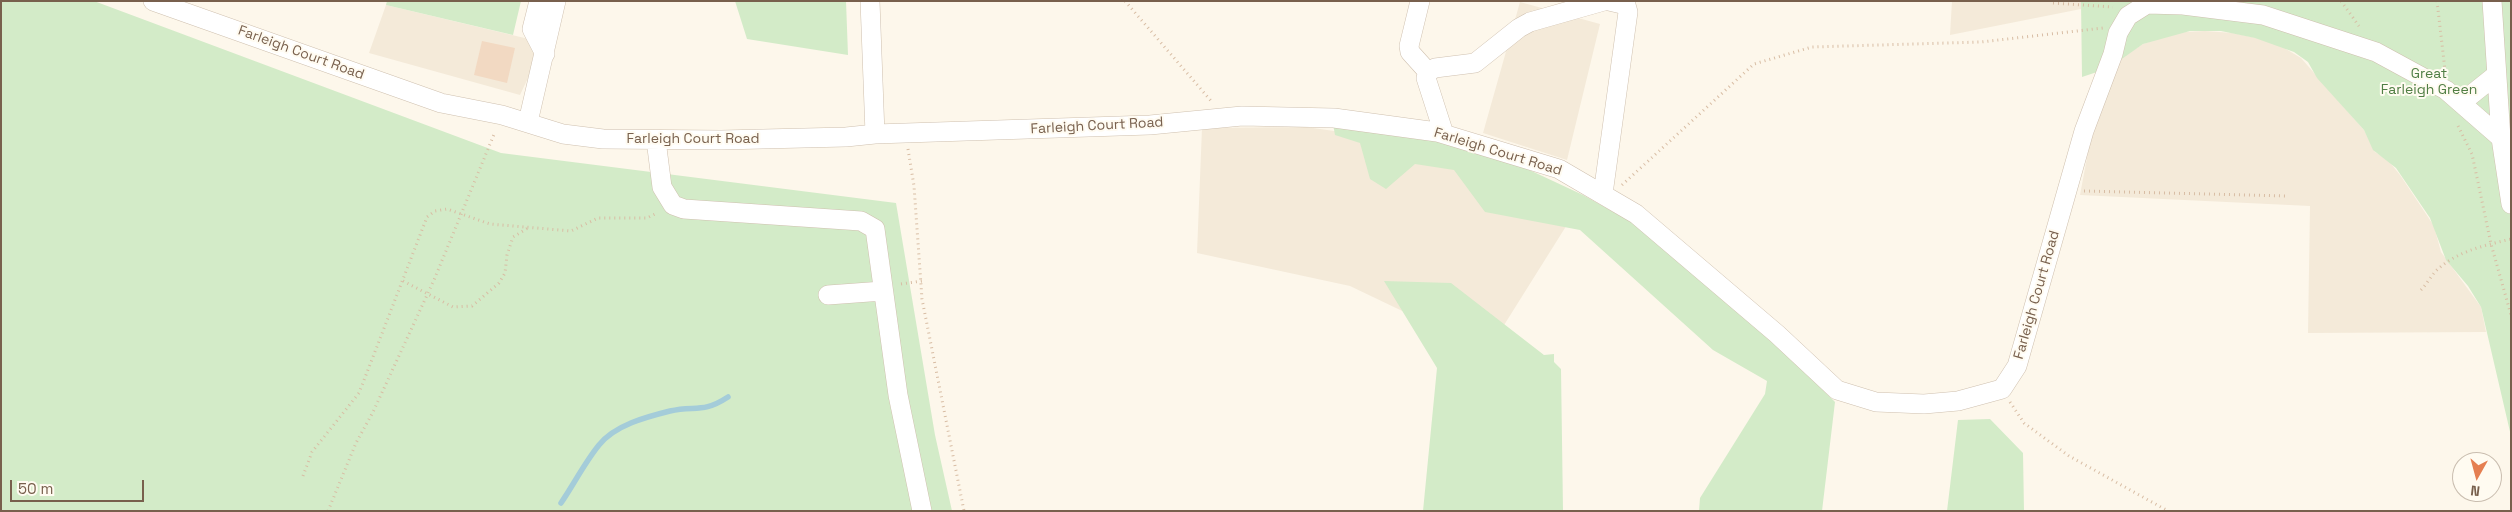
<!DOCTYPE html>
<html>
<head>
<meta charset="utf-8">
<style>
  body { margin:0 }
  #map { position:relative; width:2512px; height:512px; overflow:hidden; background:#fdf7eb; font-family:"Space Grotesk",sans-serif }
  canvas { display:block }
  .frame { position:absolute; inset:0; border:2px solid #78604d; pointer-events:none }
  .north { position:absolute; left:2452px; top:452px; width:50px; height:50px; box-sizing:border-box; background:#fffbf1; border:1px solid #c9bdaf; border-radius:50%; rotate:187deg; font-size:14px; font-weight:700; line-height:20px; text-align:center; color:#78604d }
  .north::after { content:''; display:block; margin:auto; width:18px; height:22px; background:#e57f51; clip-path:polygon(50% 0,100% 100%,50% 72%,0 100%) }
  .scale { position:absolute; left:10px; top:480px; width:134px; height:22px; box-sizing:border-box; border:2px solid #78604d; border-top:0; padding-left:6px; font-size:15px; line-height:18px; white-space:nowrap; color:#78604d; -webkit-text-stroke:4px #fffbf1; paint-order:stroke }
</style>
</head>
<body>
<div id="map">
<canvas width="2512" height="512"></canvas>
<div class="frame"></div>
<div class="north">N</div>
<div class="scale">50 m</div>
</div>
<script>
const ctx = document.querySelector('canvas').getContext('2d');
ctx.lineJoin = 'round';
function paint(path, color) {
  ctx.fillStyle = color;
  ctx.fill(path, 'evenodd');
}
function trace(path, color, width, dash) {
  ctx.strokeStyle = color;
  ctx.lineWidth = width;
  ctx.lineCap = dash ? 'butt' : 'round';
  ctx.setLineDash(dash || []);
  ctx.stroke(path);
}
function drawText(font, color, halo, rows, align = 'center') {
  ctx.font = font + ' "Space Grotesk",sans-serif';
  ctx.lineWidth = 4;
  ctx.setLineDash([]);
  ctx.textBaseline = 'middle';
  ctx.strokeStyle = halo;
  ctx.fillStyle = color;
  for (const [text, x, y, turn = 0] of rows) {
    ctx.save();
    ctx.translate(x, y);
    ctx.rotate((+turn || 0) * Math.PI / 180);
    ctx.textAlign = isNaN(turn) ? turn : align;
    if (halo) ctx.strokeText(text, 0, 0);
    ctx.fillText(text, 0, 0);
    ctx.restore();
  }
}
paint(new Path2D(`
  M1952,1H2081V9L1950,35Z
  M1520,2L1600,24L1567,160L1483,133Z
  M386,5L533,40L536,61L520,95L369,53Z
  M2205,31L2233,33L2261,39L2281,46L2301,58L2364,130L2375,152L2388,160L2400,175L2434,226L2441,252L2481,307L2486,332L2308,333L2310,206L2080,195L2089,147L2116,61L2143,44L2163,37L2184,32Z
  M1306,127L1355,134L1580,204L1484,357L1419,319L1350,286L1197,253L1202,128Z`), '#f4ead9');
paint(new Path2D(`
  M1,1H94L501,153L896,203L935,435L952,511H1Z
  M387,1H521L513,35L386,5Z
  M735,1H846L848,55L747,39Z
  M2081,1H2511V436L2481,307L2468,286L2446,260L2430,218L2396,168L2373,150L2364,130L2317,78L2308,62L2294,52L2255,38L2221,31H2190L2143,44L2109,68L2082,77Z
  M1333,124L1429,138L1508,160L1583,195L1642,228L1776,342L1835,402L1822,511H1699L1700,498L1765,394L1767,381L1713,350L1580,230L1485,212L1454,170L1415,164L1386,189L1370,179L1360,143L1335,135Z
  M1384,281L1451,283L1544,355L1554,354V362L1561,369L1563,511H1423L1437,368Z
  M1990,419L2023,453L2024,511H1947L1958,420Z`), '#d3ebc8');
trace(new Path2D(`
  M561,503C574,484 585,462 599,445C615,425 646,417 670,411C695,405 702,414 728,397`), '#a4ccd9', 5.5);
paint(new Path2D(`
  M482,41L515,48L507,83L474,75Z`), '#f2d9c2');
const minor = new Path2D(`
  M153,1L441,103L502,115L563,134L603,139L721,140L846,137L875,134L1150,125L1242,116L1334,118L1437,132L1559,169L1636,214L1777,334L1837,390L1876,402L1924,404L1958,401L2002,389L2017,366L2084,131L2113,54L2118,33L2128,16L2147,4L2183,5L2263,15L2376,52L2446,90L2501,138
  M539,1L532,29L545,54
  M870,1L875,134
  M1420,1L1409,46L1410,52L1428,72
  M2492,1L2501,138L2511,204
  M2461,103L2496,75
  M528,122L556,1
  M1444,134L1426,78L1428,72L1435,68L1475,63L1519,28L1530,22L1604,1
  M656,140L662,187L673,205L684,209L861,221L875,229L898,395L922,511
  M1603,194L1628,12L1626,5L1609,1
  M828,295L883,291`);
trace(minor, '#cfc0af', 20);
trace(new Path2D(`
  M1125,1L1212,102
  M2341,1L2359,26
  M2437,1L2445,70
  M2053,3L2113,7
  M2458,126L2472,154L2491,244L2511,315
  M908,149L914,186L922,299L964,511
  M1622,185L1754,64L1812,47L1981,42L2103,28
  M2084,191L2286,196
  M403,281L453,307L472,306L499,283L505,273L507,255L513,237L528,228
  M901,284L922,281
  M2421,290C2427,284 2432,274 2438,269C2458,251 2486,245 2511,239
  M2010,402L2024,423L2069,456L2168,511
  M303,476L312,452L359,393L427,217L435,211L447,209L490,224L571,231L598,218H647L657,213
  M328,511L356,443L373,412L434,280L495,132`), '#d8bda4', 3, [1, 4]);
trace(minor, '#fff', 19);
drawText('14px', '#78604d', '#fffbf1', [
  ["Farleigh Court Road",301,53,20],
  ["Farleigh Court Road",1097,126,-3],
  ["Farleigh Court Road",693,139],
  ["Farleigh Court Road",1498,152,17],
  ["Farleigh Court Road",2037,295,-74]
]);
drawText('14px', '#507e44', '#fffbf1', [
  ["Great",2429,74],
  ["Farleigh Green",2429,90]
]);
</script>
</body>
</html>
